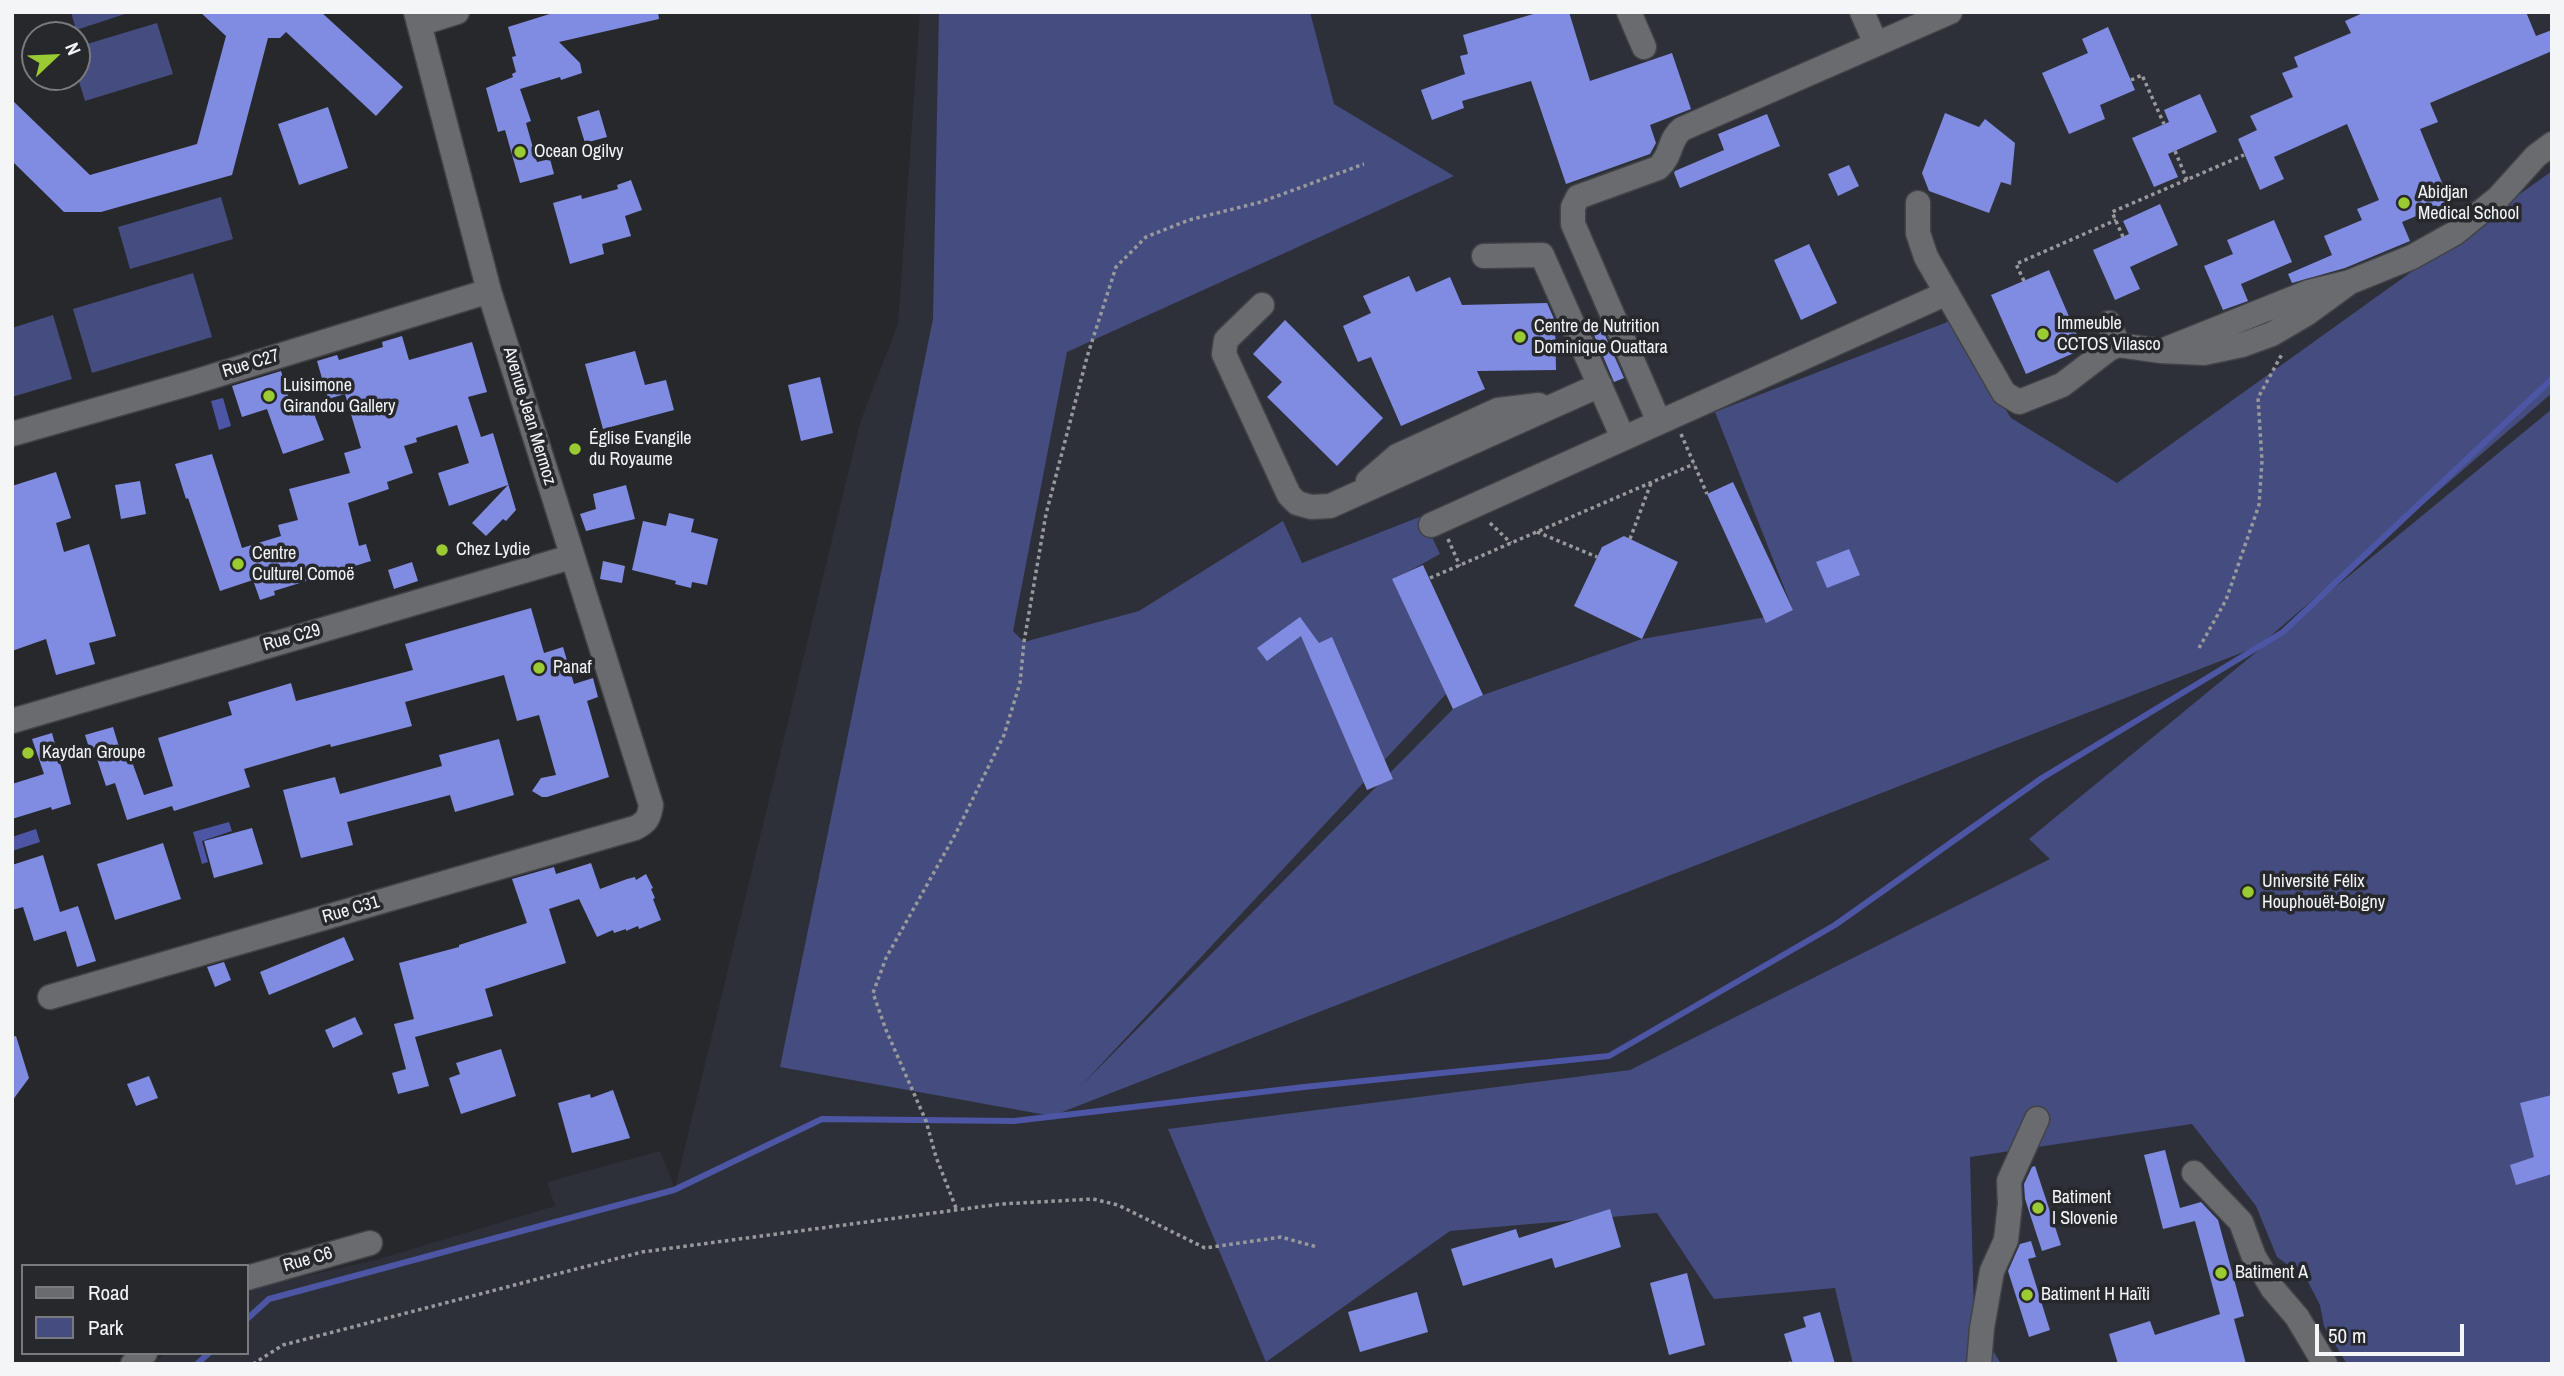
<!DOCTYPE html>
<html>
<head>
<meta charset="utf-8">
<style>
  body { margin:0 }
  #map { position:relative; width:2564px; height:1376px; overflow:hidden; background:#27282c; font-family:"Archivo Narrow",sans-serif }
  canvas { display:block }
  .frame { position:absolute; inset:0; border:14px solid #f4f5f7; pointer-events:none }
  .legend { position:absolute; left:21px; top:1264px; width:228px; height:91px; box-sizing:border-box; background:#27282c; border:2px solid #797a7d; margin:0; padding:9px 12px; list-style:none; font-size:21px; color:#f4f5f7 }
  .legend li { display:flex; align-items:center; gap:14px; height:35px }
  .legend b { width:35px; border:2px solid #797a7d }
  .north { position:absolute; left:21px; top:21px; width:70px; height:70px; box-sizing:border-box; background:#27282c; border:2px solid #797a7d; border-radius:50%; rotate:67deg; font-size:19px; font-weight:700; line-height:28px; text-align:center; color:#f4f5f7 }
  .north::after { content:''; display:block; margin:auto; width:24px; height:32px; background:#9bcb33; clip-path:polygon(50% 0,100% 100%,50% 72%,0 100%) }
  .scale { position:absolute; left:2315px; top:1324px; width:149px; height:32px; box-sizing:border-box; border:4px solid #f4f5f7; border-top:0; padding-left:9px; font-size:21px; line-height:24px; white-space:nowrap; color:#f4f5f7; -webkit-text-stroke:5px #27282c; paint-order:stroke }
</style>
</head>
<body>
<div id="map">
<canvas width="2564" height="1376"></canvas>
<div class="frame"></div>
<ul class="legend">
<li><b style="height:9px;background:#6a6b6f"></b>Road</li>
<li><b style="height:19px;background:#454c7f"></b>Park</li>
</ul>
<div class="north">N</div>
<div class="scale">50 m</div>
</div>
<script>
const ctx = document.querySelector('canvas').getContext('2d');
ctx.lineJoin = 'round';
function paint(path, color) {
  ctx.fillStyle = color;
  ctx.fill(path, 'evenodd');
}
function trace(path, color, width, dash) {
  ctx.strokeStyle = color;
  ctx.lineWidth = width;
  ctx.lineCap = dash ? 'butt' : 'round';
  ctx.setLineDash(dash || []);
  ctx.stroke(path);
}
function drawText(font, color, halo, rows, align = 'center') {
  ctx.font = font + ' "Archivo Narrow",sans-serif';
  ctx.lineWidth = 7;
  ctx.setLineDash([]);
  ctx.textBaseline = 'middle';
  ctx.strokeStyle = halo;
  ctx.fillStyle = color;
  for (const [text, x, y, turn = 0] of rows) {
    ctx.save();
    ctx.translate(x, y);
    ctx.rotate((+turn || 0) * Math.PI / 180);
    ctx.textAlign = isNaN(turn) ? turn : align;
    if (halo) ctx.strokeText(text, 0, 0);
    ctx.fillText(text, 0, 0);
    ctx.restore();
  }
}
paint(new Path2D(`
  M920,12H2552V1364H152L165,1353H247V1293L262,1286L379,1259L555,1206L547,1182L660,1151L675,1188L861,420L898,324Z`), '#2e3039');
paint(new Path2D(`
  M71,12H131L76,30Z
  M939,12H1310L1334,104L1454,176L1067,352L1013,631L1024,642L1139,611L1283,521L1302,563L1422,516L1440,554L1393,580L1446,694L1080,1087L1453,709L1483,695L1642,639L1783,614L1793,610L1715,412L1950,321L2011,418L2117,483L2552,171V393L2259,646L1052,1116L780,1067L933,319Z
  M157,23L173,74L85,101L77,75V47Z
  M221,197L233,239L130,269L118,227Z
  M193,273L212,337L92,373L73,309Z
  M53,315L72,379L12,397V328Z
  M2552,409V1364H2347L2324,1326L2320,1305L2306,1278L2277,1257L2256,1206L2192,1124L1970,1157L1974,1319L2001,1364H1853L1835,1288L1714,1299L1657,1213L1450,1231L1266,1362L1168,1129L1630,1070L2050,859L2029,839Z`), '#454c7f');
paint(new Path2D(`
  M223,398L231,426L219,430L211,401Z
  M229,822L232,831L202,841L208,862L202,864L193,832Z
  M36,829L40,842L12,851V837Z`), '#4d56a5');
trace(new Path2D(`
  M247,1319L269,1299L674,1190L822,1119L1014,1121L1304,1087L1609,1056L1835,925L2042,778L2283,632L2552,379
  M197,1364L209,1353`), '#4d56a5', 6);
paint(new Path2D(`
  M200,12H321L403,87L376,116L286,32L280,38H268L232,175L101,212H64L12,161V100L90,175L197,144L226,36Z
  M556,12H658L659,19L559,42L580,63L582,73L561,80L560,77L520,89L531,121L526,123L537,162L550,159L554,174L520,183L505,130L498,132L486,88L513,77L512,74L516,72L512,57L516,56L508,27Z
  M1540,12H1569L1590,81L1672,53L1691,109L1650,125L1656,143L1650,154L1566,184L1531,81L1462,101L1464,108L1432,120L1421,90L1465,74L1460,56L1468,54L1463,35Z
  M2365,12H2526L2536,36L2552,30V51L2430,103L2438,122L2420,129L2450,202L2402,222L2410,241L2345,268L2292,283L2288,274L2332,255L2324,236L2362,220L2357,209L2379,200L2347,124L2274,157L2284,179L2260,190L2238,139L2257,130L2250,116L2293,97L2282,73L2298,67L2294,57L2351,33L2345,21Z
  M2108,27L2135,90L2100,105L2105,119L2069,134L2042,73L2088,53L2082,39Z
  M2200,94L2217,132L2168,154L2178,177L2154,187L2132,138L2169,122L2164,110Z
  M328,107L348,168L299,185L278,124Z
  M599,110L607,137L585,143L577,117Z
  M1945,113L1979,127L1985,119L2015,143L2011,185L2001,182L1989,213L1929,191L1922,173Z
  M1767,114L1780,146L1680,188L1674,173L1675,171L1724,150L1718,134Z
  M1849,165L1859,186L1838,196L1828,174Z
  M631,180L642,210L625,216L631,236L602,244L604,254L570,264L553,203L581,195L582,199L618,189L617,185Z
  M2160,204L2178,245L2130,267L2140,289L2115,300L2093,250L2129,234L2123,221Z
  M2274,220L2292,262L2241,284L2248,301L2223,310L2204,266L2233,254L2227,240Z
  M1809,244L1837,303L1801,320L1774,260Z
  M2049,270L2083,349L2026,374L1991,295Z
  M1409,276L1416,292L1450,277L1462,305L1547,303L1555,321L1556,370L1477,371L1485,389L1401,426L1371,357L1358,362L1343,326L1371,313L1363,296Z
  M1285,320L1383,418L1337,466L1267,397L1282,382L1253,354Z
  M1600,324L1624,378L1614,382L1591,328Z
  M402,336L409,360L472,342L487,392L468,397L481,437L493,433L516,510L506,521L503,519L486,536L472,523L508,485L449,506L438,473L469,463L457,425L416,438L417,442L404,446L413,473L387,482L389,489L348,503L359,546L366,544L371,561L274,591L275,595L260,600L253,580L220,591L188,498L186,499L175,464L212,454L242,548L281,536L278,525L298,520L289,489L350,473L344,453L361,448L345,394L328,399L317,361L337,355L339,360L383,347L382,342Z
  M635,351L645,385L666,380L674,410L603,429L585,364Z
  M281,371L293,412L311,406L324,440L283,454L267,409L242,417L232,386Z
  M820,377L833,433L801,441L788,385Z
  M56,472L71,518L56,523L64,552L89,544L116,636L89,643L95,664L56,675L46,639L12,651V486Z
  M140,481L146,514L121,519L115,485Z
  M1733,482L1793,610L1766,623L1707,494Z
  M626,485L635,519L586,531L580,514L596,509L593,494Z
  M669,513L694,519L691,532L718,539L707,585L692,582L691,588L675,584L676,581L632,570L643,521L666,526Z
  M1624,536L1678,562L1642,639L1574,606L1602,547Z
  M1849,549L1860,575L1827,588L1816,562Z
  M603,561L625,566L622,583L600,579Z
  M412,562L418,581L394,589L388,570Z
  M1423,565L1483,695L1453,709L1392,579Z
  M531,608L544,653L563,647L574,684L593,678L598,697L587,701L609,777L547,797H542L532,791L541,778L556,775L539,715L517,721L504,675L405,702L412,726L331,747L330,744L244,769L250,787L174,811L172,806L127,820L115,783L106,786L96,756L92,757L85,735L113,727L120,750L127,748L144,795L173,786L158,738L232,715L228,702L291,683L296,701L413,670L405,644Z
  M1300,617L1319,643L1332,637L1393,779L1367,790L1301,636L1267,661L1257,648Z
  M52,733L71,804L52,810L51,807L12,819V784L44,774L32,739Z
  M499,739L514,795L455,812L450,795L347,822L353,845L301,858L283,790L335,777L340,794L442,766L439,755Z
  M252,828L263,864L214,878L204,841Z
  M163,843L181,899L115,920L97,864Z
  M43,855L60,912L78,906L96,961L77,967L66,931L34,941L23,907L12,910V865Z
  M591,863L600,889L627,879L635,877L636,880L646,874L653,888L651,889L655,898L653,899L661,920L639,929L638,926L626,931V929L614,933L613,930L597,937L579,899L549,909L566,963L485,989L493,1016L415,1037L429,1086L398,1094L392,1073L406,1069L394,1024L414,1019L399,963L459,947V945L527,923L512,879L554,867L556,874Z
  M344,937L354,960L269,995L260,972Z
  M224,962L231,980L215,987L207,967Z
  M355,1017L363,1034L333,1048L325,1030Z
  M16,1036L29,1078L12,1101V1037Z
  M501,1049L516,1096L461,1114L449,1078L460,1074L456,1063Z
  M149,1076L158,1098L136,1106L127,1084Z
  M613,1090L630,1138L572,1153L558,1103L590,1094L591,1098Z
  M2552,1095V1174L2516,1185L2510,1165L2534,1157L2520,1103Z
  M2165,1150L2180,1208L2201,1202L2218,1220L2244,1316L2234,1319L2246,1364H2118L2109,1334L2150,1321L2155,1335L2220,1314L2195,1221L2163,1229L2144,1155Z
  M2035,1166L2061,1245L2042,1251L2025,1199L2024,1184L2032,1167Z
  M1610,1209L1621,1247L1555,1268L1552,1258L1463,1286L1451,1249L1516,1229L1519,1238Z
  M2031,1241L2036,1257L2028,1259L2050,1330L2029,1337L2008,1271L2020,1244Z
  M1687,1273L1705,1345L1669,1355L1650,1283Z
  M1417,1292L1428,1332L1360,1352L1348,1312Z
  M1820,1312L1835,1364H1793L1784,1334L1806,1327L1803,1317Z`), '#808ce1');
const minor = new Path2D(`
  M1629,12L1644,47
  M1862,12L1876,44
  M419,24L457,12
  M1918,203V233L1926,257L2004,393L2019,402L2062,385L2109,349L2118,345L2161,351L2204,353L2242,345L2272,334L2306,314L2350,282
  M1484,256L1542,255L1623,438
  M1262,305L1226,340L1224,354L1289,495L1297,503L1311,507L1330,506L1600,385
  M2109,323L2118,345
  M2169,348L2309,292L2350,282L2412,257L2455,233L2498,198L2536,156L2552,144
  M1659,422L1573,224V207L1578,197L1658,168C1673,155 1668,140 1682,129L1950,12
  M12,434L191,383L489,291
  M1368,481L1397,456L1498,410L1539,405
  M1431,525L1947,293
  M12,721L571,557
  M50,997L635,828C647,822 649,818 651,805L489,291L416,12
  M2194,1173L2241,1222L2254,1257L2273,1289L2297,1317L2325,1364
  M247,1278L370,1243
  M133,1364L145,1353
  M1979,1364L1982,1328L1992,1271L2006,1240L2010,1204L2009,1181L2037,1119`);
trace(minor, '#424346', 27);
trace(new Path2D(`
  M2131,80L2142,75L2164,124
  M2175,151L2187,180
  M2123,237L2112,212L2244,155
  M2024,281L2016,264L2116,220
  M1681,434L1707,494
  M1490,523L1511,543
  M1537,532L1597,557
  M1448,539L1460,566
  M1630,539L1651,483
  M1430,578L1694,464
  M2199,648L2226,600L2259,505L2262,461L2258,398L2282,354
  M956,1208L936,1157L926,1121L886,1030L873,993L886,958L956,833L1004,735L1020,683L1024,642L1046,514L1087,357L1116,267L1146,237L1189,220L1261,202L1364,164
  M253,1364L283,1345L642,1252L1001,1204L1093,1199L1118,1205L1205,1248L1281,1237L1317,1247
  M1788,1364L1793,1362`), '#98999b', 3.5, [3.5, 3.5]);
trace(minor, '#6a6b6f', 24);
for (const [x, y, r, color] of [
  [520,152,7,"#9bcb33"],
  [2404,203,7,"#9bcb33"],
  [2043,334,7,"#9bcb33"],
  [1520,337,7,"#9bcb33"],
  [269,396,7,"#9bcb33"],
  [575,449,7,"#9bcb33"],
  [442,550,7,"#9bcb33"],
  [238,564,7,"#9bcb33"],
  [539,668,7,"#9bcb33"],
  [28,753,7,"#9bcb33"],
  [2248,892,7,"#9bcb33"],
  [2038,1208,7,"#9bcb33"],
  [2221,1273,7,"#9bcb33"],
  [2027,1295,7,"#9bcb33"]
]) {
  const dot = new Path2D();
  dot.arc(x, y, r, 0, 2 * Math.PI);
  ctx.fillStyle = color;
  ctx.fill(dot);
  trace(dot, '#27282c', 2.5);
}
drawText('18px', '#f4f5f7', '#27282c', [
  ["Ocean Ogilvy",534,152],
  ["Abidjan",2418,193],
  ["Medical School",2418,214],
  ["Immeuble",2057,324],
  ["CCTOS Vilasco",2057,345],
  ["Centre de Nutrition",1534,327],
  ["Dominique Ouattara",1534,348],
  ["Luisimone",283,386],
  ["Girandou Gallery",283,407],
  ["Église Evangile",589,439],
  ["du Royaume",589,460],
  ["Chez Lydie",456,550],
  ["Centre",252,554],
  ["Culturel Comoë",252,575],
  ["Panaf",553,668],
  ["Kaydan Groupe",42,753],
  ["Université Félix",2262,882],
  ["Houphouët-Boigny",2262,903],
  ["Batiment",2052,1198],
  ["I Slovenie",2052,1219],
  ["Batiment A",2235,1273],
  ["Batiment H Haïti",2041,1295]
], 'left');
drawText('18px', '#f4f5f7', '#27282c', [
  ["Rue C27",251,364,-17],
  ["Avenue Jean Mermoz",529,416,73],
  ["Rue C29",292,638,-16],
  ["Rue C31",351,910,-16],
  ["Rue C6",308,1260,-16]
]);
</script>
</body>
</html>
